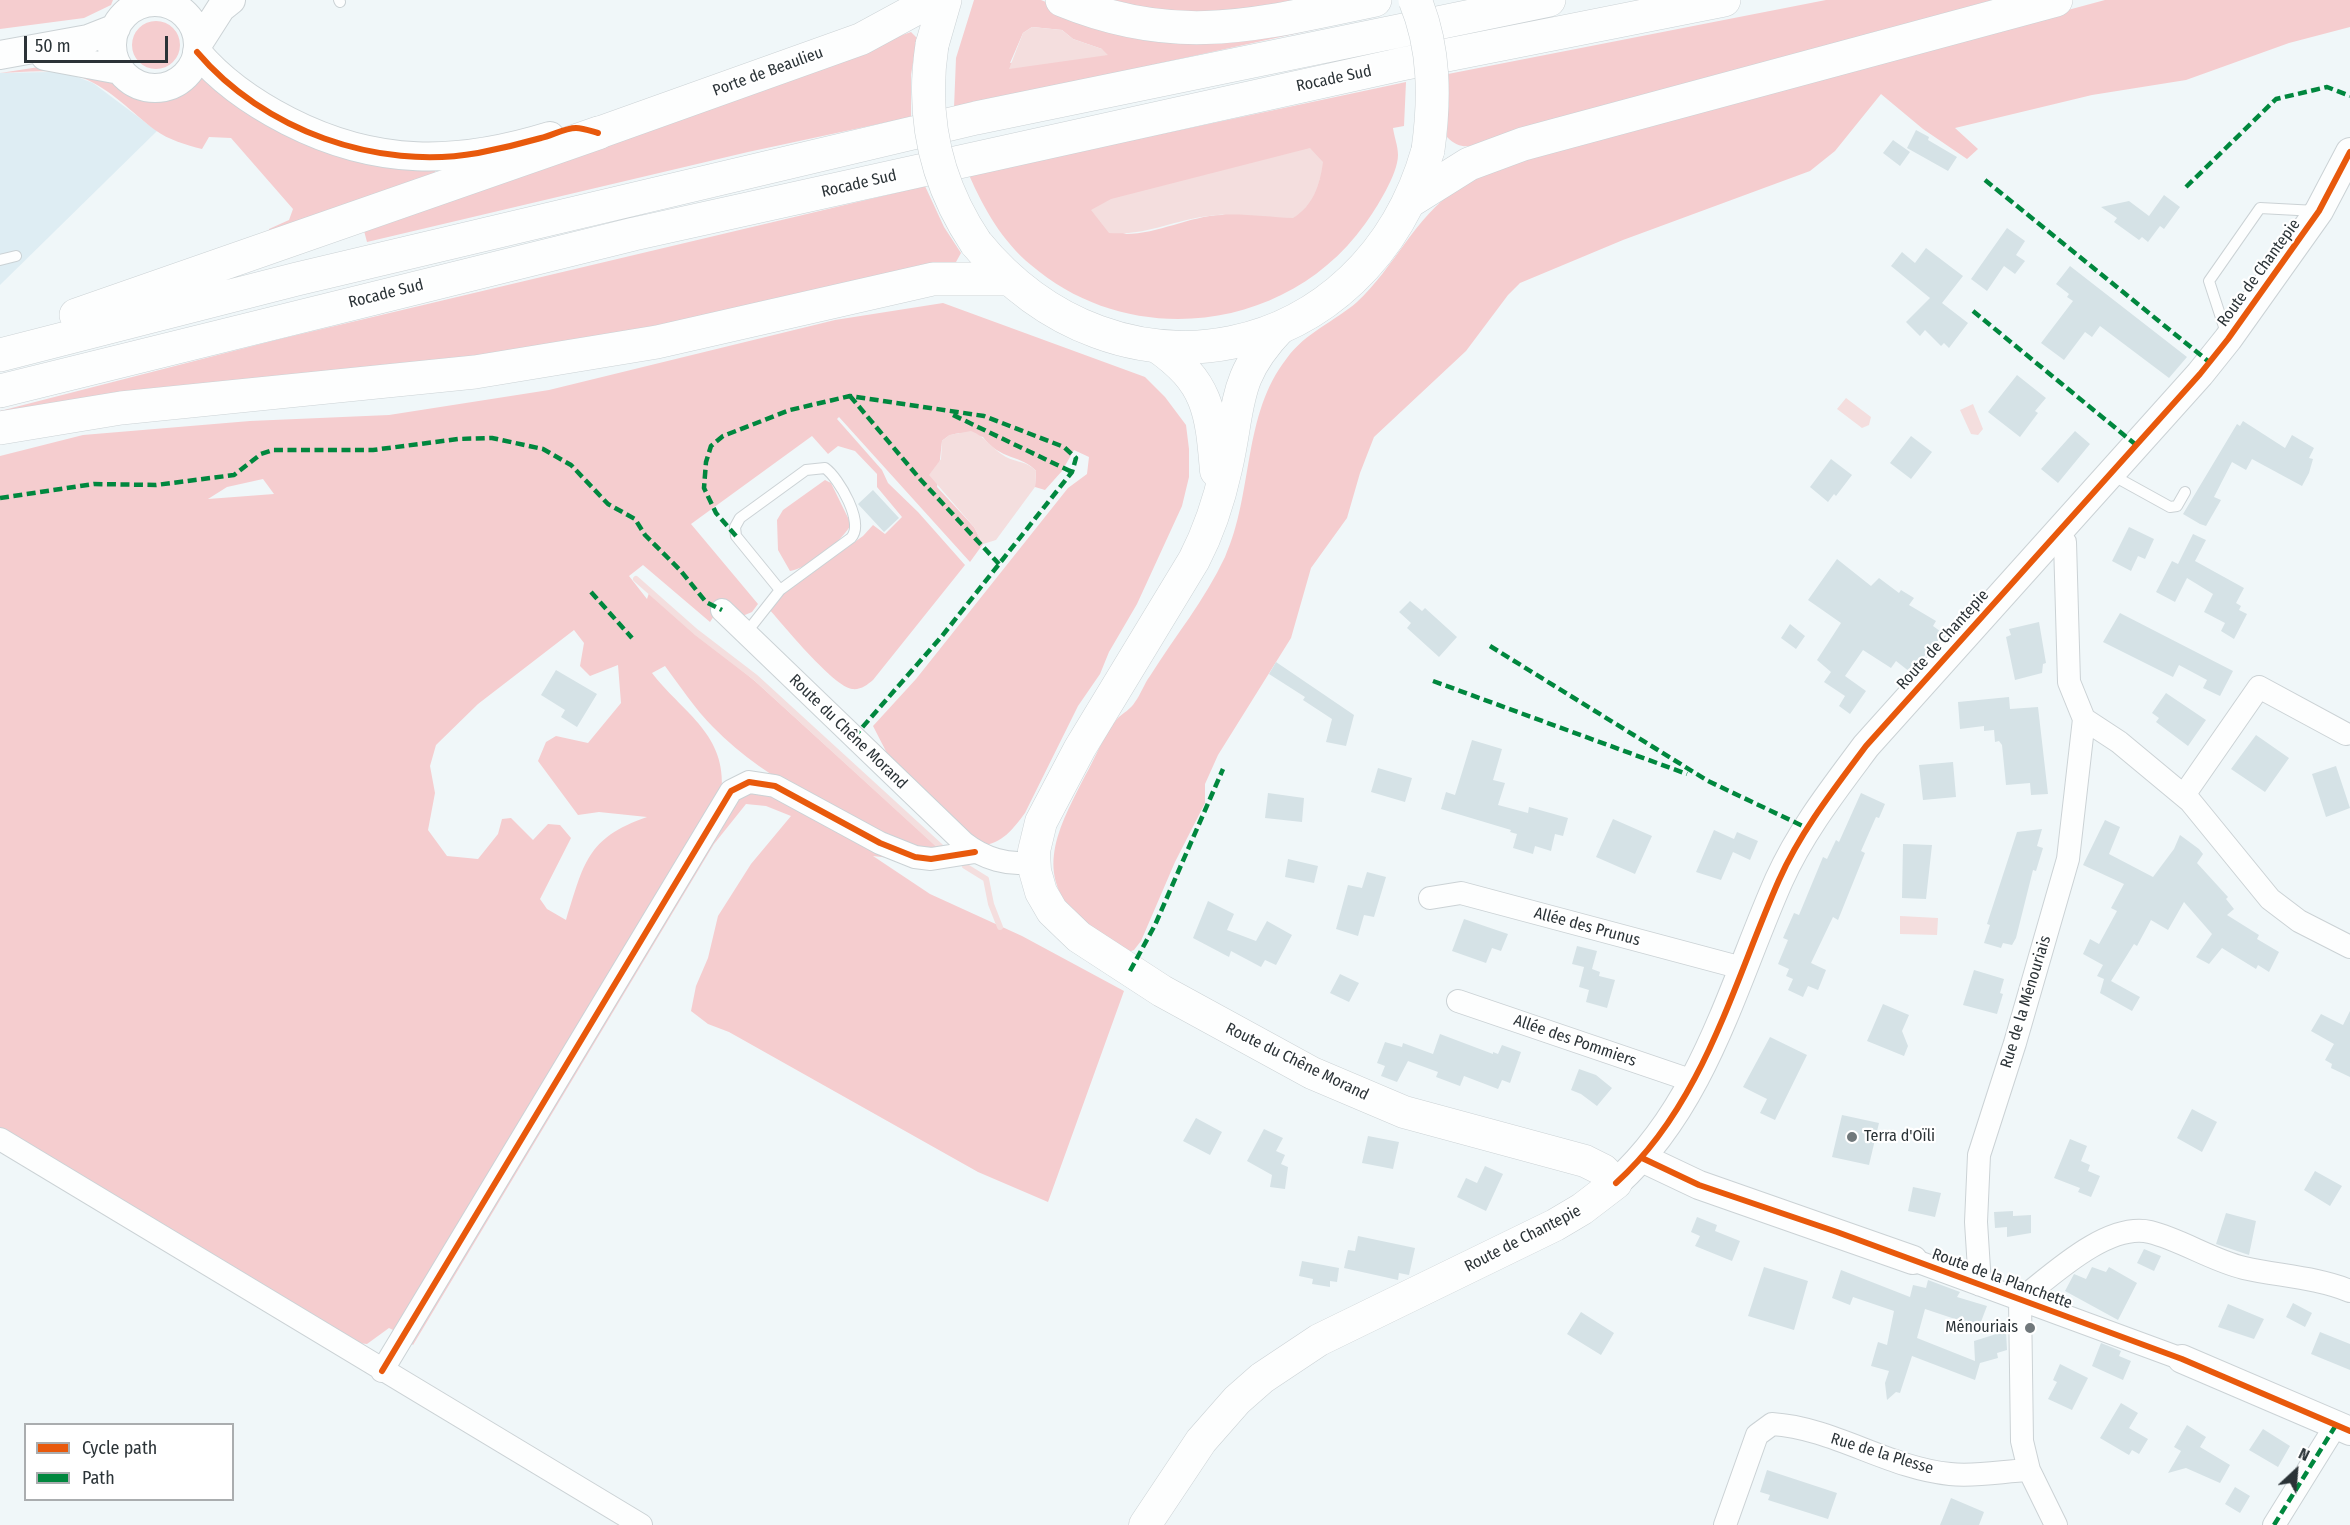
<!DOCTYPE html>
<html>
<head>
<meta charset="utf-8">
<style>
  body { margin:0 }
  #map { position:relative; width:2350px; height:1525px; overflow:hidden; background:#f0f7f9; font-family:"Fira Sans Condensed",sans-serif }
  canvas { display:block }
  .legend { position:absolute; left:24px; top:1423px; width:210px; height:78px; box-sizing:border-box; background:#fff; border:2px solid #aaadaf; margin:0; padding:8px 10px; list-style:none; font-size:18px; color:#2b3337 }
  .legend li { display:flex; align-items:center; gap:12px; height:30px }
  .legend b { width:30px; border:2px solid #aaadaf }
  .north { position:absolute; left:2266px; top:1441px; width:60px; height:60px; -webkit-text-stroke:4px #fff; paint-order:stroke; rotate:26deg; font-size:16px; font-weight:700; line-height:24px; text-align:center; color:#2b3337 }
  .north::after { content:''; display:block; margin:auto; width:21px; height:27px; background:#2b3337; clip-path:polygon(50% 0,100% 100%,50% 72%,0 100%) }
  .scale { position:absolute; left:24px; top:36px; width:144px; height:27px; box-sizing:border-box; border:3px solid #2b3337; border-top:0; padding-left:8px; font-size:18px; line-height:21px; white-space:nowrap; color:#2b3337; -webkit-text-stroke:4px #fff; paint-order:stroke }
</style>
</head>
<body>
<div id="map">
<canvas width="2350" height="1525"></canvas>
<ul class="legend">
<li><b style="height:8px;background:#e8590c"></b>Cycle path</li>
<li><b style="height:8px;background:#00873e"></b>Path</li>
</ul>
<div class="north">N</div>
<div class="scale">50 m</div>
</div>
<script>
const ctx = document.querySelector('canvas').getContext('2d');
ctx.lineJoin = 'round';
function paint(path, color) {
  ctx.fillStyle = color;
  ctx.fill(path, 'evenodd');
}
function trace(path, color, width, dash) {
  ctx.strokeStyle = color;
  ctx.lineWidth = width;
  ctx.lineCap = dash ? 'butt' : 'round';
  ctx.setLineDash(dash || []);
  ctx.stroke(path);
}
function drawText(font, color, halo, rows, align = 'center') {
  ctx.font = font + ' "Fira Sans Condensed",sans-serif';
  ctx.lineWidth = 4.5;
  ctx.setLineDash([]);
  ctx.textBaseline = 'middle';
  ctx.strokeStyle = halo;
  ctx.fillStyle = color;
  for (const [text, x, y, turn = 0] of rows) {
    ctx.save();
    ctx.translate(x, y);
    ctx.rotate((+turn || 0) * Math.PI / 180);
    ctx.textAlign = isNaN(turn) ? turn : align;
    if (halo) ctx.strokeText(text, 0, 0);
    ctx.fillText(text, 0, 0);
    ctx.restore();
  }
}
paint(new Path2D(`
  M51,72L69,74L93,83L157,131L0,285V73Z`), '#deedf3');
paint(new Path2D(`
  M0,0H113L111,5L84,18L0,29Z
  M974,0H1041L1082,17L1331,26L954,108L956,58ZM1032,27L1062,30L1073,39L1102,49L1010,63L1023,33Z
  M1094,0H1320L1204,17Z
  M1826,0H2034L1482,144C1467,147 1459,149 1447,137L1448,74Z
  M2105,0H2350V27L2289,43L2186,80L2092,95L1955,128L1978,149L1967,159L1923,129L1881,94L1835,151L1810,171L1623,240L1520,283L1508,295L1466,351L1374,437L1360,473L1347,518L1311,568L1291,638L1218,755L1205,784V803L1175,862L1141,941L1134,950L1126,953C1108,946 1097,933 1082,921C1031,875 1059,827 1085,776C1095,759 1104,734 1117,719C1123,713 1131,709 1135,702C1141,694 1144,684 1150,676C1175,636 1205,600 1225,557C1254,492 1242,415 1287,358C1306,332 1334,322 1357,302C1394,268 1415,217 1457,189C1476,176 1499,168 1520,158Z
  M132 45a24 24 0 1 1 48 0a24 24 0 1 1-48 0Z
  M911,32L917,38L911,75V117L748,152L367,242L363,227Z
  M52,65C72,70 96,73 116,81C123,84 128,91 135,94C162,107 188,92 203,69L214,80L434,165L436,175L268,236L269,229L289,220L293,209L231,138L209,137L202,149C186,145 169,140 155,130C132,113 111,89 83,78C57,68 27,72 0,73Z
  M1406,82L1404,126L1393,128C1394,136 1398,146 1398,155C1398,174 1376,209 1365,224C1288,332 1131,351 1031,265C1002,241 984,209 969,175ZM1321,179L1222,215C1188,216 1157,235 1123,234Z
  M925,186L944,227L961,253L956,262L928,265L582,343L5,416L0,411L280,339Z
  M943,303L1145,377L1165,397L1186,425L1189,449V477L1182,506L1137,604L1109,652L1100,674L1078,706L1025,813C1014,828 1001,845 982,845L891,761L873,726L916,679L1068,488L1087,474L1089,457L1074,450L1062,471L1045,490L1035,487L1036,471C1023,455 999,460 983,437C967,434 955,429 942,441L937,487L974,527L983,544L970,562L839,417L837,419L882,470L888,483L918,512L965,565L873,680C867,685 861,690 852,689C833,686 784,626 769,609L783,594L863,536L873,525L885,534L902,517L877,487V474L855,451L838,446L828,454L812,436L691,524L758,604L752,612L740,617L724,601L710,622L643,565L629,576L647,599L649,593L755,681L942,851L919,853C849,816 769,785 713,727C695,709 680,686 665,666L652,673C681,711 724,732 722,786L397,1332L389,1328L367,1344L358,1343L0,1128V456L83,435L250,421L389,415L549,390L835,320ZM263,479L274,494L208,499L227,487ZM574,630L584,643L580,666L590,676L618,665L621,703L588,743L556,736L546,742L538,761L578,815L599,812L647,817C586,838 584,864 566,920L547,909L540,899L571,838L560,825L548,824L533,840L511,818L502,819L498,834L478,859L447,856L428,830L435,793L430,766L436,745L478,704Z
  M825,480L831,483L851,524C844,540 807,569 790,571L778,550L777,520L783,510Z
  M754,791L776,794L890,858L873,856L930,894L1022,936L1124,991L1048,1202L978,1172L729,1032L708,1024L691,1011L696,986L708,958L718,916L751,864L791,816L766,806L746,804L714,844L413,1345L407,1340L729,803Z`), '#f5cdcf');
paint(new Path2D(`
  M1032,27L1062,30L1073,39L1102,49L1108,55L1009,69L1023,33Z
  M1310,148L1323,162C1320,185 1313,206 1293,218C1266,217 1236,212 1209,216C1173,220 1147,236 1109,233L1091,210L1111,199Z
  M1846,398L1871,417L1869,425L1862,428L1837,409Z
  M1973,404L1983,429L1978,435L1971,434L1960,410Z
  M971,431C985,436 993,450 1006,457C1018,463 1027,461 1036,471L1035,487L996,540L983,544L974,527L929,475L941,459L942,441L949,435Z
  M1900,916L1938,918L1937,935L1900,934Z`), '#f4dede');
trace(new Path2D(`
  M636,579L696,632L756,678L943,849
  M965,866L986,879L991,904L1000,927`), '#f4dede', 6);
paint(new Path2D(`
  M1916,130L1929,137L1928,140L1957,157L1948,171L1907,148Z
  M1893,140L1910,152L1900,166L1883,153Z
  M2164,195L2180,207L2164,229L2160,226L2148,242L2142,237L2139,240L2114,222L2117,218L2101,207L2129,201L2149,216Z
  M2007,228L2025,241L2016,255L2025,261L2015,274L2004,266L1987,291L1971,279Z
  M1926,248L1963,276L1942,303L1968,323L1949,348L1944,343L1941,346L1925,330L1920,336L1906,322L1930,298L1891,266L1902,252L1915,263Z
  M2070,266L2187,357L2169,378L2100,326L2092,337L2085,332L2064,360L2041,343L2073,301L2067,297L2069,294L2056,284Z
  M2017,375L2046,398L2035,411L2038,413L2020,437L1988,412Z
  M2243,421L2285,448L2292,435L2314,448L2309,458L2313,459L2309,473L2302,486L2252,459L2246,470L2232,462L2214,497L2221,500L2206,526L2200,524L2183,514L2237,424L2240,426Z
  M2075,431L2090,444L2058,483L2041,469Z
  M1911,436L1932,452L1911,479L1890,463Z
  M1831,459L1852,475L1836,496L1834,494L1828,502L1810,487Z
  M873,490L899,518L884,532L858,504Z
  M2129,527L2154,539L2145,559L2138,556L2131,571L2112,561Z
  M2193,534L2206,540L2195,561L2244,588L2236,603L2241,606L2239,610L2247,614L2234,639L2221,631L2225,623L2204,612L2213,594L2187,578L2175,602L2156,592L2172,561L2178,564Z
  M1837,559L1871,586L1879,578L1899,593L1901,590L1914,598L1909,605L1936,621L1933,626L1944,634L1910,672L1896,661L1891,668L1863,650L1845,676L1866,691L1850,714L1839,706L1845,696L1824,682L1831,672L1817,660L1841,623L1808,600Z
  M1410,601L1422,611L1425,608L1457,637L1439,657L1407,628L1411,623L1399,612Z
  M2120,613L2233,671L2220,696L2203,688L2207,680L2179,665L2173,677L2103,642Z
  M2039,622L2046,663L2043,664L2042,673L2015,680L2006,637L2011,635L2009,629Z
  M1790,624L1805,636L1796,649L1781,638Z
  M1276,662L1354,715L1346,746L1326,742L1332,719L1303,700L1305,697L1269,674Z
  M556,670L597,694L577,727L561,717L565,710L541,695Z
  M2166,693L2206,720L2188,746L2156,722L2159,718L2152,713Z
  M2009,697L2010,709L2038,707L2048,794L2031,795L2030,783L2006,785L2002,745L1999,741L1995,742L1994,730L1984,731V726L1960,729L1958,702Z
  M2256,735L2289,758L2265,792L2231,769Z
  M1472,740L1502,749L1493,780L1505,783L1498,805L1528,813L1529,807L1568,818L1563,836L1555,834L1551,851L1535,846L1533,854L1513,848L1517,834L1510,832L1511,830L1441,809L1446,792L1455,795Z
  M1953,762L1956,797L1923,800L1919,765Z
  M2336,766L2350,808L2326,817L2312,774Z
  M1378,768L1412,778L1405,802L1371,792Z
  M1268,793L1304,798L1302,822L1265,818Z
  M1861,793L1885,804L1879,818L1876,817L1861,851L1865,853L1838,920L1833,917L1811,963L1826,970L1818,990L1808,986L1803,997L1788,990L1793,979L1786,976L1789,969L1778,964L1788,940L1783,938L1794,913L1799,915L1823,857L1827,859L1836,840L1839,842Z
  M1613,819L1652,836L1635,874L1596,857Z
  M2105,820L2120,827L2109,854L2153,877L2174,849L2180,835L2199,849L2203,854L2197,863L2228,897L2226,899L2234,909L2227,915L2259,935L2257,939L2279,952L2269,972L2258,965L2256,969L2222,948L2209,964L2196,957L2212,934L2184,902L2168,930L2151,920L2137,946L2134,944L2111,981L2140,997L2132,1011L2100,993L2104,979L2097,976L2103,965L2083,954L2090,939L2099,944L2117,911L2111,908L2124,884L2083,865Z
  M2042,829L2037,846L2043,848L2036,871L2033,870L2016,938L2012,945L2003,943L2001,948L1984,943L1990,925L1987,924L2017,832Z
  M1714,830L1734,839L1737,832L1758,841L1750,860L1733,852L1721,880L1696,872Z
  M1903,844L1932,845L1926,899L1902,898Z
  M1288,859L1318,866L1314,883L1285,877Z
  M1367,872L1386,877L1374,917L1364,915L1358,936L1336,929L1348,885L1362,888Z
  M1208,901L1234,914L1227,930L1256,941L1267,921L1292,935L1276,965L1265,960L1261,967L1231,951L1229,957L1193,938Z
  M1464,919L1508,934L1501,951L1492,948L1486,963L1452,951Z
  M1577,946L1597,951L1592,969L1600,972L1599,976L1615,980L1607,1008L1586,1002L1589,990L1579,987L1584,967L1572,964Z
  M1974,970L2004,979L2000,993L2003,994L1997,1014L1963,1005Z
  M1340,974L1359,983L1349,1002L1330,993Z
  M1883,1004L1909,1015L1902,1031L1908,1046L1904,1056L1867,1041Z
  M2350,1011V1077L2331,1068L2332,1064L2325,1060L2334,1044L2311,1031L2321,1014L2343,1025Z
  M1440,1034L1493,1054V1052L1498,1054L1502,1045L1521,1052L1510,1083L1502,1080L1498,1089L1464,1076L1460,1086L1436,1077L1438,1072L1408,1061L1397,1082L1381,1076L1385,1066L1377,1063L1385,1042L1402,1047L1403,1043L1433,1054Z
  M1770,1037L1807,1055L1775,1120L1760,1113L1767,1099L1743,1087Z
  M1579,1069L1596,1075L1612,1088L1597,1106L1581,1094L1571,1090Z
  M2192,1109L2217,1122L2202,1152L2177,1138Z
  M1842,1115L1879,1123L1869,1165L1832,1157Z
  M1196,1118L1222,1132L1210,1155L1183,1141Z
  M1264,1129L1283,1138L1276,1151L1285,1155L1281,1164L1288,1167L1285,1189L1270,1187L1272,1175L1247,1161Z
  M1368,1136L1399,1142L1393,1169L1362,1163Z
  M2070,1139L2087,1146L2081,1161L2090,1165L2088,1171L2100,1176L2091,1197L2078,1192L2080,1188L2054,1178Z
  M1485,1166L1503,1174L1486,1211L1457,1197L1466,1178L1477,1183Z
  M2315,1171L2342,1186L2330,1206L2304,1190Z
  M1913,1187L1941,1193L1935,1217L1908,1211Z
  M2013,1211V1216L2031,1215V1233L2007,1237V1227L1995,1228L1994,1212Z
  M2226,1213L2256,1221L2249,1255L2216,1244Z
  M1697,1217L1717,1225L1715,1231L1740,1241L1732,1261L1695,1246L1700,1236L1691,1232Z
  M1358,1236L1415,1248L1409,1275L1399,1273L1398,1280L1344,1268L1348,1250L1355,1251Z
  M2144,1249L2161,1256L2154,1271L2137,1263Z
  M1302,1261L1339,1268L1337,1282L1330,1281V1287L1312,1284L1313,1279L1299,1276Z
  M1764,1267L1808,1281L1794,1330L1748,1316Z
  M2092,1267L2106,1272L2109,1267L2137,1283L2118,1320L2065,1291L2074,1274L2086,1279Z
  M1841,1270L1910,1297L1913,1285L1926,1288L1928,1280L1960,1292L1957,1297L1987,1306L1979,1327L1925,1309L1917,1338L1975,1361L1974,1341L2006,1331L2007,1350L1997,1353L1998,1358L1980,1363L1975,1380L1912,1356L1900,1393L1896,1392L1887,1400L1885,1383L1889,1371L1871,1366L1878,1342L1887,1345L1894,1311L1853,1297L1850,1305L1832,1298Z
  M2293,1303L2312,1313L2305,1327L2286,1317Z
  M2228,1304L2264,1319L2254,1339L2218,1327Z
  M1581,1312L1614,1333L1601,1355L1567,1334Z
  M2320,1332L2350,1344V1370L2311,1354Z
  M2101,1343L2121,1351L2119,1356L2131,1361L2123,1380L2092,1366Z
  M2060,1364L2088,1378L2072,1410L2048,1399L2057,1382L2053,1380Z
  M2121,1403L2138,1413L2129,1428L2148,1439L2139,1454L2132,1450L2129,1455L2100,1438Z
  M2187,1425L2206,1437L2200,1447L2230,1465L2220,1483L2186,1468L2168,1473L2181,1451L2174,1447Z
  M2263,1429L2290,1446L2278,1467L2249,1450Z
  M1767,1470L1837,1493L1828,1519L1768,1500L1770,1495L1760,1492Z
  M2235,1487L2250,1496L2240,1513L2225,1504Z
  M1951,1498L1984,1512L1979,1525H1940Z`), '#d5e2e6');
const service = new Path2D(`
  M339,0L340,2
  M0,260L16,256
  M2227,336L2209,281L2260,208L2316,211
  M2112,475L2170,507L2177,506L2185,492
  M746,633L780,590L851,538C865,523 839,478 825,468L806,470L740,518L735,527L736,536L780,590`);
const minor = new Path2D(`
  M2057,533L2065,542L2069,682L2084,719L2119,742L2190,801L2270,899L2299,921L2350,947
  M722,610L964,843C983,858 1009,867 1034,861
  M2184,795L2259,687L2346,734
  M1430,898L1461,893L1742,968
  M1458,1001L1693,1081
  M0,1139L641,1525
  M1913,1260L2182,1359
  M1980,1285L1976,1222L1979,1155L2015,1043L2068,859L2084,719
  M2020,1300C2051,1276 2107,1222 2150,1232C2182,1240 2211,1260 2244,1268C2279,1276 2315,1277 2350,1291
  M2020,1300L2022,1441L2029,1470L2056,1525
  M382,1371L731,791L749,782L775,786L880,843L915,857L931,859L975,852
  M1725,1525L1757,1435L1772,1424C1834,1428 1888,1468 1950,1474C1976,1477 2004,1471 2029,1470
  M2274,1525L2336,1425`);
const tertiary = new Path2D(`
  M112 45a43 43 0 1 1 86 0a43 43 0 1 1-86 0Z
  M198,44L221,8L231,0
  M197,52C222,82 253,103 288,121C376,166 456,165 550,136
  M0,55L88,39L116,28
  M45,56L120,70
  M1642,1158L1699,1185L1913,1260
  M1616,1183C1703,1105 1733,984 1779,880C1801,831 1834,789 1866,746L2200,374L2228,339L2319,211L2350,152
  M2182,1359L2350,1431`);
const secondary = new Path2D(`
  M598,133L861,39L933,0
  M1156,346C1208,382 1211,410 1216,471
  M1145,1525L1201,1441L1237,1400L1262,1378L1319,1340L1555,1225L1582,1209L1616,1183L1603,1170L1585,1161L1404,1112L1312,1073L1162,991L1079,937L1052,911L1041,892L1035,871L1034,851L1041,822L1080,748L1194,560C1209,531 1219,501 1226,469C1241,405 1231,379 1281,327`);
const primary = new Path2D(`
  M932,45L945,0
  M976,243C1117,416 1367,366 1428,150`);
const trunk = new Path2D(`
  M1062,0C1179,48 1258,24 1375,0
  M1410,201L1469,164L1523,144L2056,0
  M76,315L598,133
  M0,355L297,279L976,118L1549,0
  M0,391L634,234L1402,64L1724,0
  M0,428L121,408L475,372L657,342L933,279H1008`);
trace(service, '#cbd2d5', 12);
trace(minor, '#cbd2d5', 24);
trace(tertiary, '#cbd2d5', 30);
trace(secondary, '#cbd2d5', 33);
trace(primary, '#cbd2d5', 34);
trace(trunk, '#cbd2d5', 34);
trace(service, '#fdfefe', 10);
trace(minor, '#fdfefe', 22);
trace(tertiary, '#fdfefe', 28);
trace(secondary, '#fdfefe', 32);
trace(primary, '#fdfefe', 33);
trace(trunk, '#fdfefe', 33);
const primaryBridge = new Path2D(`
  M1415,0C1435,48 1435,99 1428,150
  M932,45C921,117 935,182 976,243`);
trace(primaryBridge, '#cbd2d5', 34, []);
trace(primaryBridge, '#fdfefe', 33);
trace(new Path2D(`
  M1985,180L2208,361
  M2186,187L2276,99L2327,87L2350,96
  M1973,311L2135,444
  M850,396L920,479L999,564
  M953,415L1072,472
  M0,498L94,484L156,485L234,475L261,454L273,450H373L458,439L492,438L543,449L571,465L608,504L635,519L645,535L680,570L706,602L722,610
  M736,536L716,513L704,488L706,462L711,446L723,436L790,410L850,396L984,416L1064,447L1076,458L1072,472L942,636L853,738
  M591,592L632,638
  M1490,646L1708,781L1807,828
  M1433,681L1687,774
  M1130,971L1155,925L1223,769
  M2274,1525L2336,1425`), '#00873e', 4.5, [9, 4.5]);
trace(new Path2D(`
  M197,52C263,130 377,171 478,153C499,149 520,144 541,138C551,136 565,128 576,128C583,128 591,131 598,133
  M1642,1158L1699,1185L1837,1232L2182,1359L2350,1431
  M1616,1183C1703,1105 1733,984 1779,880C1801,831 1834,789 1866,746L2200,374L2228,339L2319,211L2350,152
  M382,1371L731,791L749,782L775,786L880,843L915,857L931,859L975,852`), '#e8590c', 6);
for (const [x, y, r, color] of [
  [1852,1137,6,"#70787b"],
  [2030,1328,6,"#70787b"]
]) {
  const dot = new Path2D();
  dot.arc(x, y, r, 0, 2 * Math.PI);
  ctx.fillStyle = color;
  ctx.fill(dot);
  trace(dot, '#fff', 2);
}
drawText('16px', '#2b3337', '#fff', [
  ["Porte de Beaulieu",768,72,-20],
  ["Rocade Sud",1334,79,-12],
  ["Rocade Sud",859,184,-13],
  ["Route de Chantepie",2259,273,-54],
  ["Rocade Sud",386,294,-14],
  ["Route de Chantepie",1943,640,-48],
  ["Route du Chêne Morand",848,732,44],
  ["Allée des Prunus",1587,927,15],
  ["Rue de la Ménouriais",2026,1002,-73],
  ["Allée des Pommiers",1575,1041,19],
  ["Route du Chêne Morand",1297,1062,26],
  ["Route de Chantepie",1523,1239,-27],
  ["Route de la Planchette",2002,1279,20],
  ["Rue de la Plesse",1882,1454,17]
]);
drawText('16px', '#2b3337', '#fff', [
  ["Terra d'Oïli",1864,1137],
  ["Ménouriais",2018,1328,"right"]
], 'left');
</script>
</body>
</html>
